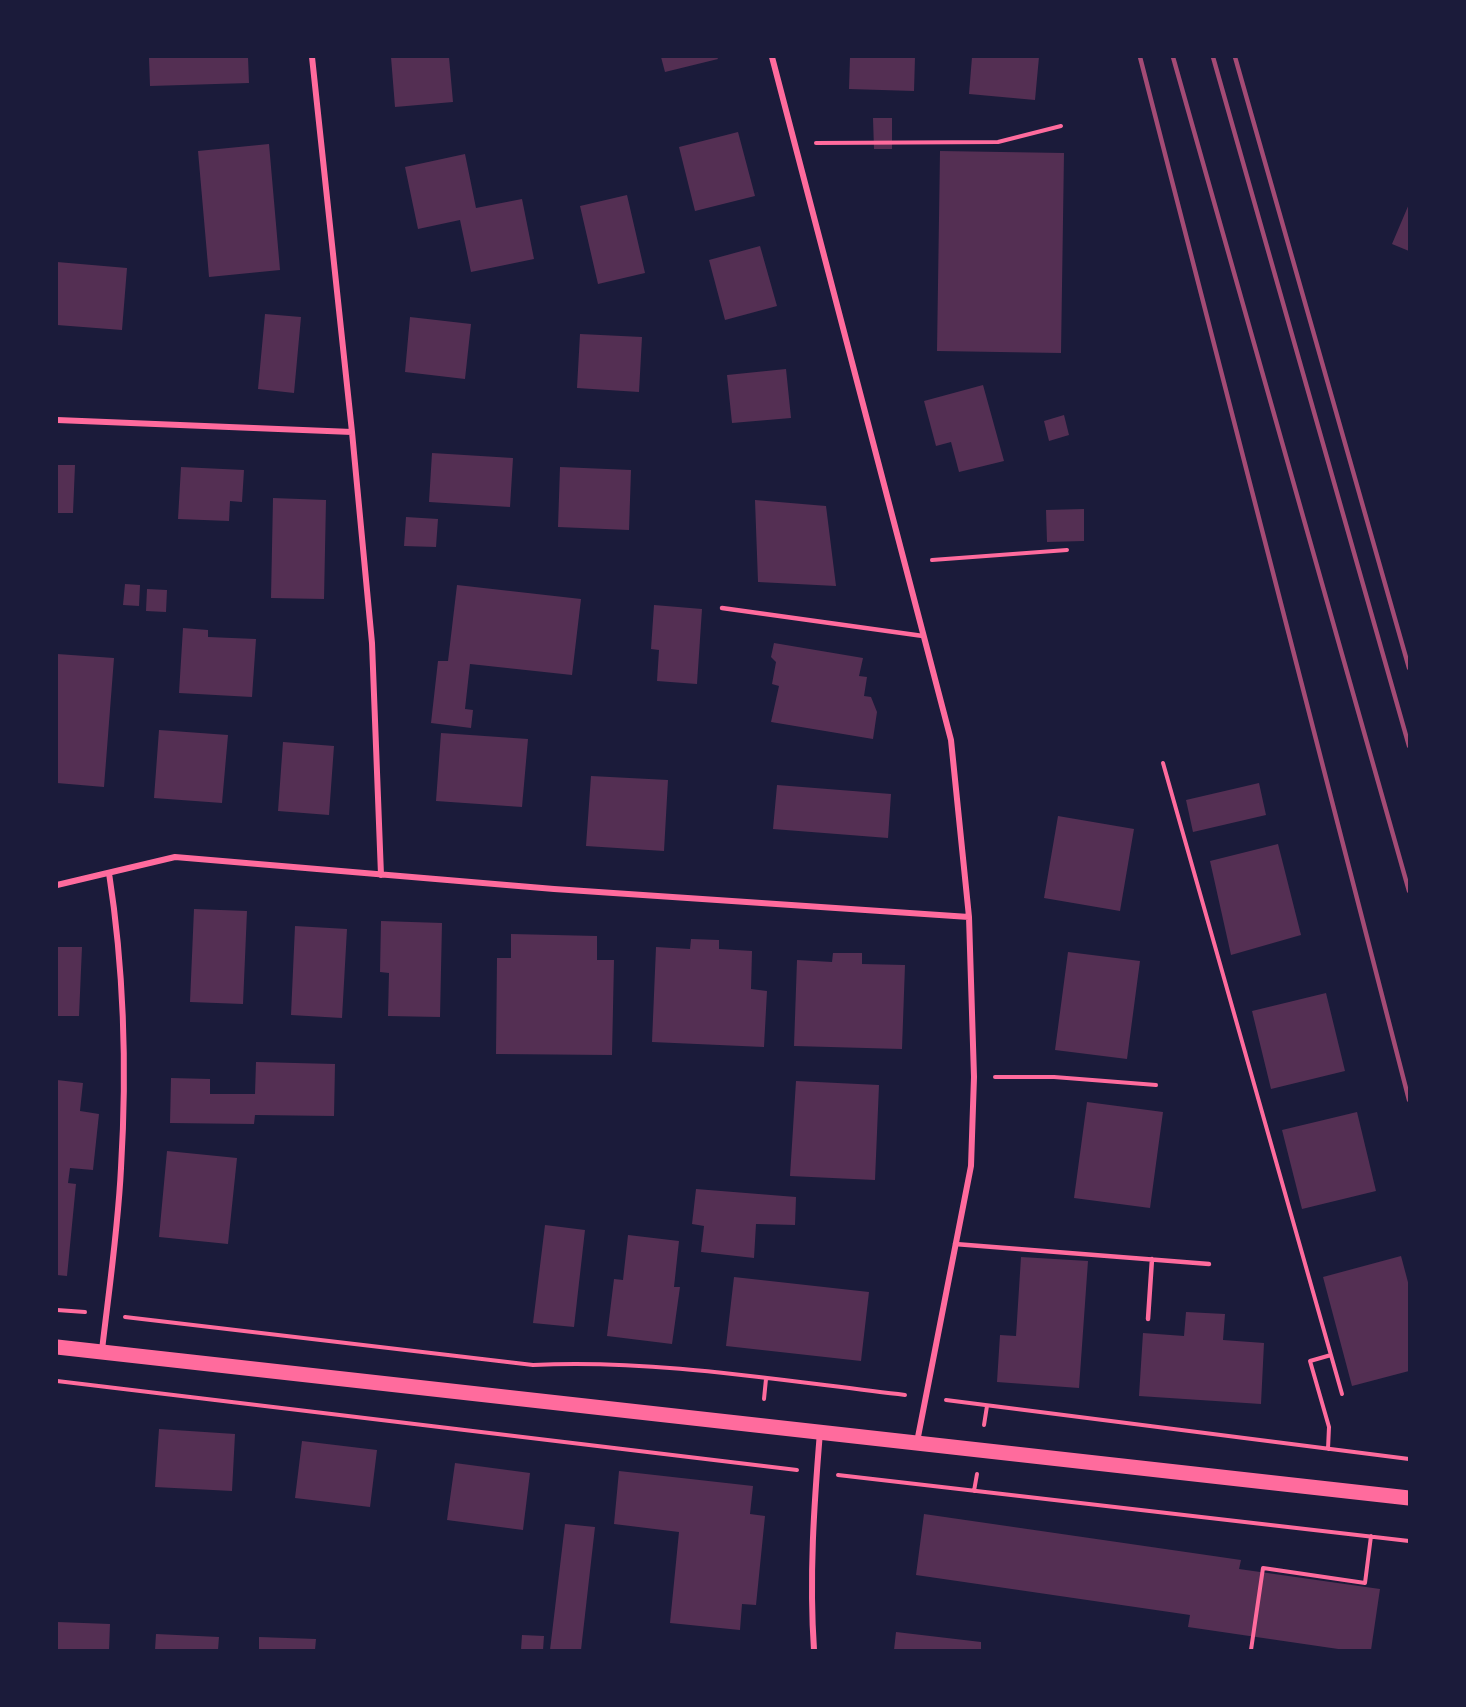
<!DOCTYPE html>
<html>
<head>
<meta charset="utf-8">
<style>
  body { margin:0 }
  #map { position:relative; width:1466px; height:1707px; overflow:hidden; background:#1b1b3a; font-family:"DM Sans",sans-serif }
  canvas { display:block }
  .frame { position:absolute; inset:0; border:58px solid #1b1b3a; pointer-events:none }
</style>
</head>
<body>
<div id="map">
<canvas width="1466" height="1707"></canvas>
<div class="frame"></div>
</div>
<script>
const ctx = document.querySelector('canvas').getContext('2d');
ctx.lineJoin = 'round';
function paint(path, color) {
  ctx.fillStyle = color;
  ctx.fill(path, 'evenodd');
}
function trace(path, color, width, dash) {
  ctx.strokeStyle = color;
  ctx.lineWidth = width;
  ctx.lineCap = dash ? 'butt' : 'round';
  ctx.setLineDash(dash || []);
  ctx.stroke(path);
}
paint(new Path2D(`
  M149,57H248L249,83L150,86Z
  M391,57H449L453,102L395,107Z
  M661,57H717L718,59L665,72Z
  M850,57H915L914,91L849,89Z
  M972,57H1039L1035,100L969,94Z
  M873,118H892V149H874Z
  M738,132L755,196L695,211L679,147Z
  M269,144L280,270L209,277L198,151Z
  M940,151L1064,153L1061,353L937,351Z
  M465,154L476,208L522,199L534,259L471,272L460,220L418,229L405,167Z
  M627,195L645,273L598,284L580,206Z
  M1409,204V251L1392,244Z
  M760,246L777,306L725,320L709,260Z
  M57,262L127,268L122,330L57,325Z
  M265,314L301,317L294,393L258,389Z
  M410,317L471,324L465,379L405,372Z
  M580,334L642,337L639,392L577,388Z
  M786,369L791,418L732,423L727,375Z
  M983,385L1004,461L959,472L951,442L936,446L924,401Z
  M1064,415L1069,435L1049,441L1044,421Z
  M432,453L513,458L510,507L429,502Z
  M57,465H75L73,513H57Z
  M181,467L244,470L242,502L230,501L229,521L178,519Z
  M560,467L631,470L629,530L558,527Z
  M273,498L326,500L324,599L271,598Z
  M755,500L826,506L836,586L758,582Z
  M1084,509V541L1047,542L1046,510Z
  M406,517L438,519L436,547L404,546Z
  M125,584L140,585L139,606L123,605Z
  M457,585L581,599L572,675L470,664L465,709L473,710L471,728L431,723L438,661H448Z
  M147,589L167,590L166,612L146,611Z
  M654,605L702,609L697,684L657,681L659,650L651,649Z
  M183,628L208,630V637L256,639L252,697L179,693Z
  M774,643L863,658L859,676L867,677L864,696L871,697L877,712L873,739L771,722L779,686L772,684L776,662L771,657Z
  M57,654L114,658L104,787L57,783Z
  M159,730L228,735L222,803L154,798Z
  M441,733L528,739L522,807L436,801Z
  M283,742L334,746L329,815L278,811Z
  M591,776L668,780L664,851L586,846Z
  M1259,783L1266,815L1193,832L1186,800Z
  M777,785L891,794L888,838L773,829Z
  M1058,816L1134,829L1120,911L1044,898Z
  M1278,844L1301,935L1231,955L1210,861Z
  M194,909L247,911L243,1004L190,1002Z
  M381,921L442,923L440,1017L388,1016L389,973L380,972Z
  M295,926L347,929L342,1018L291,1015Z
  M511,934L597,936V960H614L612,1055L496,1054L497,958H511Z
  M691,939L719,940V949L752,951L751,989L767,991L764,1047L652,1042L656,947L690,949Z
  M57,947H82L79,1016H57Z
  M1068,952L1140,961L1127,1059L1055,1050Z
  M833,953H862V964L905,965L902,1049L794,1046L797,960L832,962Z
  M1326,993L1345,1071L1271,1089L1252,1011Z
  M256,1062L335,1064L334,1116L255,1115L254,1124L170,1123L171,1078L210,1079V1094H255Z
  M57,1080L83,1083L80,1111L99,1114L93,1170L70,1168L68,1183L76,1184L67,1276L57,1275Z
  M796,1081L879,1085L875,1180L790,1176Z
  M1087,1102L1163,1112L1150,1208L1074,1198Z
  M1357,1112L1376,1191L1302,1209L1282,1130Z
  M167,1151L237,1158L228,1244L159,1237Z
  M696,1189L796,1197L795,1225L756,1224L754,1258L701,1252L704,1226L692,1224Z
  M545,1225L585,1230L574,1327L533,1323Z
  M628,1235L679,1241L674,1287H680L672,1344L607,1336L614,1279L623,1280Z
  M1401,1256L1409,1286V1371L1352,1386L1323,1277Z
  M1021,1257L1088,1261L1079,1388L997,1382L1000,1335L1016,1336Z
  M734,1277L869,1292L861,1361L726,1346Z
  M1186,1312L1225,1314L1223,1340L1264,1343L1261,1404L1139,1396L1143,1333L1184,1336Z
  M159,1429L235,1434L232,1491L155,1487Z
  M302,1441L377,1450L370,1507L295,1498Z
  M455,1463L530,1473L523,1530L447,1520Z
  M619,1471L753,1486L750,1514L765,1516L756,1605L742,1604L740,1630L670,1623L679,1532L614,1524Z
  M924,1514L1241,1560L1239,1569L1380,1589L1371,1650H1345L1188,1627L1190,1615L916,1575Z
  M565,1524L595,1527L581,1650H550Z
  M57,1622L110,1624L109,1650H57Z
  M896,1632L981,1642V1650H894Z
  M156,1634L219,1637L218,1650H155Z
  M522,1635L544,1636L543,1650H521Z
  M259,1637L316,1639L315,1650H259Z`), '#542f53');
trace(new Path2D(`
  M816,143L998,142L1061,126
  M932,560L1067,550
  M1163,763L1342,1394
  M995,1077H1054L1156,1085
  M57,1310L85,1312
  M125,1317L533,1365C657,1359 783,1381 905,1395
  M57,1381L797,1470
  M764,1399L766,1379
  M946,1400L1409,1459
  M984,1425L987,1406
  M1328,1449L1329,1427L1310,1361L1331,1355
  M838,1475L1409,1541
  M974,1491L977,1474
  M1251,1650L1263,1568L1365,1583L1371,1536`), '#ff6b9d', 4);
trace(new Path2D(`
  M722,608L923,636
  M955,1244L1209,1264
  M1148,1319L1152,1259`), '#ff6b9d', 4.5);
trace(new Path2D(`
  M312,57L352,432L372,643L381,875
  M772,57L951,740L969,917L974,1077L971,1166L917,1442
  M57,420L352,432
  M57,885L175,857L554,889L969,917
  M102,1350C109,1290 118,1229 121,1168C127,1070 124,970 109,873
  M814,1650C809,1577 814,1505 820,1432`), '#ff6b9d', 6);
trace(new Path2D(`
  M57,1347L1409,1498`), '#ff6b9d', 15);
trace(new Path2D(`
  M1140,57L1409,1100
  M1173,57L1409,891
  M1213,57L1409,746
  M1235,57L1409,668`), '#a44b75', 4.5);
</script>
</body>
</html>
